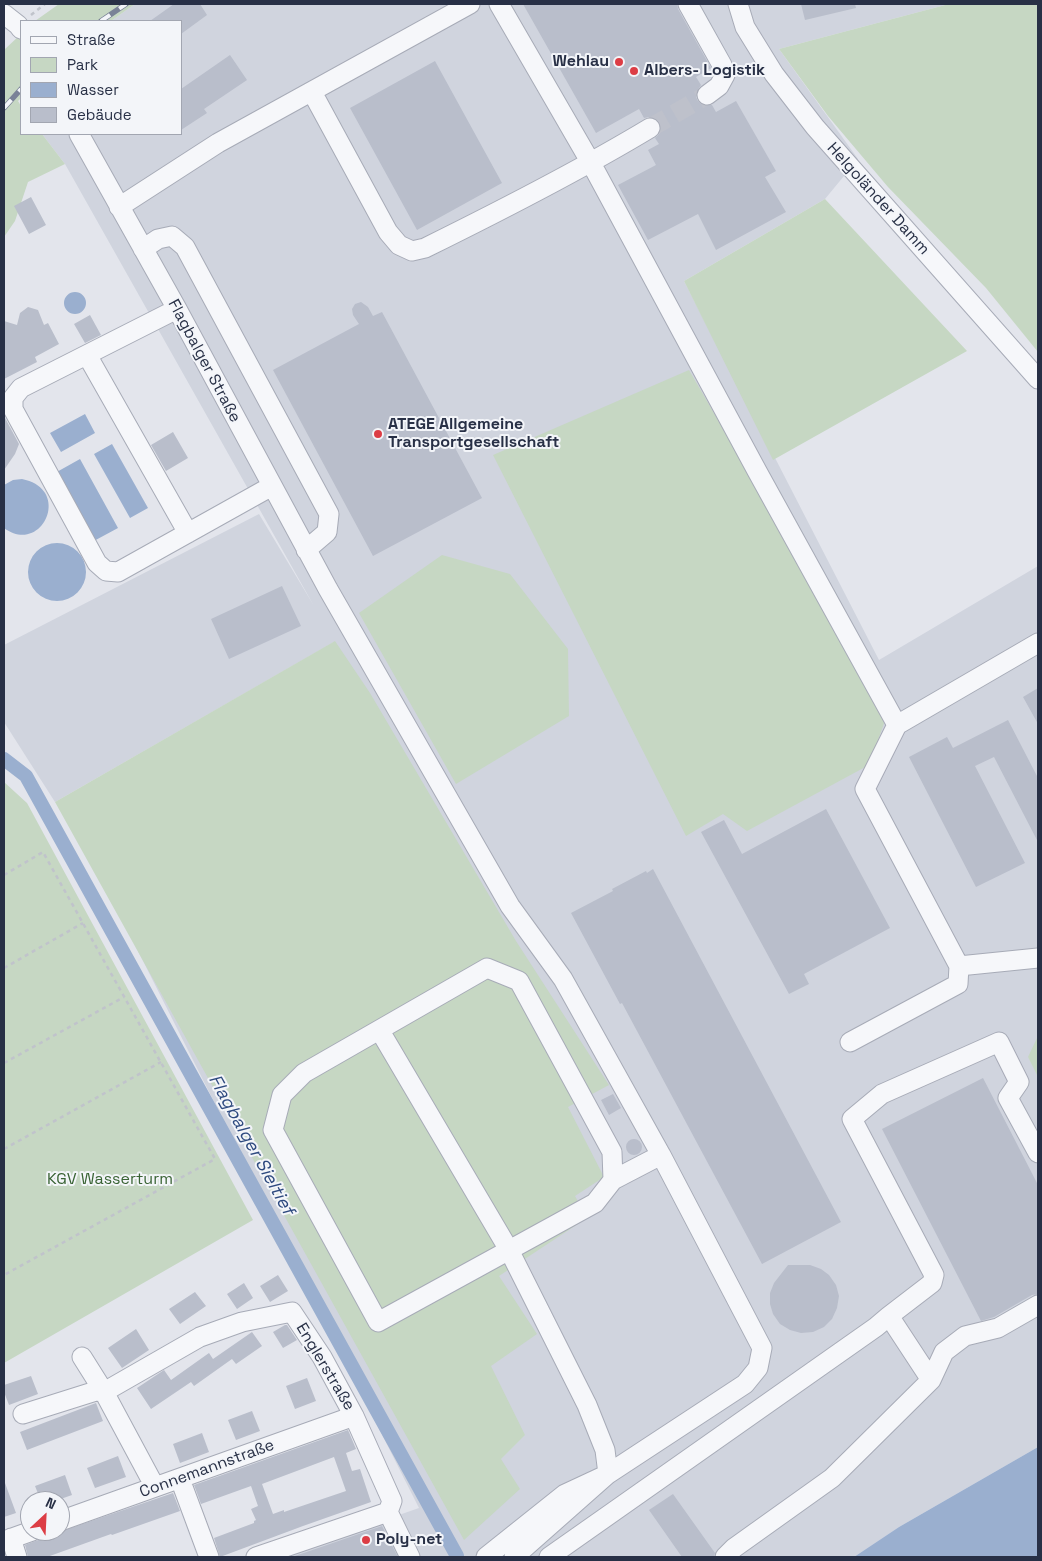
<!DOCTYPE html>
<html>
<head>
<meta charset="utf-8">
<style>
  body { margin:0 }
  #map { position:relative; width:1042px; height:1561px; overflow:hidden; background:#e3e5ec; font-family:"Space Grotesk",sans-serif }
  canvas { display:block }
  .frame { position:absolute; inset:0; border:5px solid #283046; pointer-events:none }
  .legend { position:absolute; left:20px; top:20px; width:162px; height:115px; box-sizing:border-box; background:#f3f5f9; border:1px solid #a2a6b1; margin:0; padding:6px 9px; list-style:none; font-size:15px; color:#283046 }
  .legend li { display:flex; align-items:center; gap:10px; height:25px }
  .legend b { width:25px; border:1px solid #a2a6b1 }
  .north { position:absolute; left:20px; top:1491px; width:50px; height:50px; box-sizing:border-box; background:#f3f5f9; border:1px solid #a2a6b1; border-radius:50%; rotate:25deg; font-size:14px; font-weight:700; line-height:20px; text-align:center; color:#283046 }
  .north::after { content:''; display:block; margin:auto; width:18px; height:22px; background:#dc3d45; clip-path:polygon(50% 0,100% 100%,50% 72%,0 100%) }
</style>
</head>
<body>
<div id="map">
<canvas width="1042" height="1561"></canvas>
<div class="frame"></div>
<ul class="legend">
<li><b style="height:6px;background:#f6f7fa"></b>Straße</li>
<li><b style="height:14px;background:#c6d7c3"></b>Park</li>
<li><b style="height:14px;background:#9aafcf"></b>Wasser</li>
<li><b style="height:14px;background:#b9becb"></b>Gebäude</li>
</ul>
<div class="north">N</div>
</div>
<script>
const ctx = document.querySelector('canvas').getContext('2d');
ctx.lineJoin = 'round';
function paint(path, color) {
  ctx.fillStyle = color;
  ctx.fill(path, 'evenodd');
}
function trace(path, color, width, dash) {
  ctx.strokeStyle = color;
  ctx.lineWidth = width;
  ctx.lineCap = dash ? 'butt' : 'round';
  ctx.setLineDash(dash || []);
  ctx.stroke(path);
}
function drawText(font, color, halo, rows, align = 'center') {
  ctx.font = font + ' "Space Grotesk",sans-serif';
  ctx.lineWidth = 4;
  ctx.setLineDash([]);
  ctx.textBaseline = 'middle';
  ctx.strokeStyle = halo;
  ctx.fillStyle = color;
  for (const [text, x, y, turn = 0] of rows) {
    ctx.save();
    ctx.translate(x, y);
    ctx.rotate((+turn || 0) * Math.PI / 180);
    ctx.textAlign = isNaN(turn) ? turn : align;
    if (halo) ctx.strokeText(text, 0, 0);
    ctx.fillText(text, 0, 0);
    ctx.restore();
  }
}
paint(new Path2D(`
  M135,4H949L779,49L858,159L825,199L684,281L879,660L1038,566V1447L899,1527L854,1557H278L419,1508L86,848L334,642L55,802L4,722V645L259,514L314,606L65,164L42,134H181V21H111Z`), '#d0d4de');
paint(new Path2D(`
  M59,4H135L111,21H35Z
  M949,4H1038V352L986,288L888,187L828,116L779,49Z
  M21,34V98L18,101L21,106V134H42L65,164L28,182L15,221L4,237V50Z
  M825,199L967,351L773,460L684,281Z
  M689,370L863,670L886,718L869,765L747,831L723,814L686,836L493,455Z
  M442,555L510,574L568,649L569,716L456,784L359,613Z
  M335,641L370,693L516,941L609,1085L568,1107L604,1177L575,1196L587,1218L499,1276L537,1334L491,1366L525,1435L501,1459L520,1489L464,1540L55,802Z
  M4,782L27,803L253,1220L4,1363Z
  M1037,1038H1038V1077L1028,1057Z`), '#c6d7c3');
paint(new Path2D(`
  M64 303a11 11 0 1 1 22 0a11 11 0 1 1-22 0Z
  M85,414L95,433L61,452L50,433Z
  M112,444L148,508L130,518L94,454Z
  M80,459L118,528L92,542L55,473Z
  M22,479C73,489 42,556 4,528V485L13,480Z
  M28 572a29 29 0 1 1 58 0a29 29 0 1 1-58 0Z
  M1038,1447V1557H854L899,1527Z`), '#9aafcf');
trace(new Path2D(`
  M4,759L26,776L457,1556`), '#9aafcf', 14);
paint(new Path2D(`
  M174,4H200L207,15L181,34V21H150Z
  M523,4H677L678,9L711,68L696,77L701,85L697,91L696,97L698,101L703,105H712L716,112L736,101L776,171L765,177L786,212L716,250L698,214L648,240L618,185L656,165L648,150L659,144L655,138L660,133L661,128L660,123L655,118L649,117L644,118L639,109L596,133Z
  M801,4H855L856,8L805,20Z
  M230,55L247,80L204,109L207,113L181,130V89Z
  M435,61L502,183L417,230L350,108Z
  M31,197L46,225L29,234L14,206Z
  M361,302L368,307L373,316L382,312L482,498L373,556L273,370L359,324L353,315L352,309L355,304Z
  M28,307L38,310L44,325L48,323L59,344L35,357L37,362L4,379V321L17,325L20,313Z
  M90,315L101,335L85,343L74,324Z
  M4,416L19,444L15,454L4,470Z
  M173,432L188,458L166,471L151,445Z
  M282,586L301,626L229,659L211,619Z
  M1038,688V724L1023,697Z
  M1008,720L1038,778V842L994,757L975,766L1025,863L976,887L909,757L947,737L953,748Z
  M826,809L890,928L804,974L809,984L789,994L701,832L724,820L742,854Z
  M653,869L841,1222L762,1264L622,1003L620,1004L571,913L613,891L612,889L646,871L647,873Z
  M983,1078L1038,1185V1294L1032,1295L994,1317L981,1321L882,1129Z
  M613,1094L621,1108L609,1115L601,1100Z
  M626 1147a8 8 0 1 1 16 0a8 8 0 1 1-16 0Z
  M788,1265H810L821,1269L829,1275L836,1285L839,1296L837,1308L832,1319L824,1327L813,1332L801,1333L790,1330L780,1324L773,1314L770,1304V1293L774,1283Z
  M278,1275L288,1291L270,1302L260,1286Z
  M244,1283L253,1298L237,1309L227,1294Z
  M195,1292L206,1306L180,1324L169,1309Z
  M285,1325H287L297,1340L283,1348L273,1332Z
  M136,1329L149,1350L122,1368L108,1348Z
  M252,1332L262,1346L236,1364L232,1359L194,1386L191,1382L151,1409L137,1388L164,1370L171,1380L209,1353L213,1359Z
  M31,1376L38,1394L9,1405L4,1392V1385Z
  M307,1378L316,1401L295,1409L286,1386Z
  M96,1403L103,1421L27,1450L20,1432Z
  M252,1411L260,1431L236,1440L228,1420Z
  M348,1430L356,1449L346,1453L352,1471L360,1469L371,1502L303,1526L220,1557L214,1538L254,1523V1521L256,1520L251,1509L258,1506L251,1486L201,1504L194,1485ZM334,1457L346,1491L284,1512V1510L273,1514L262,1484Z
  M202,1433L209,1452L180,1463L173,1444Z
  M118,1456L126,1477L95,1488L87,1468Z
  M65,1475L72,1495L55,1501H41L35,1486Z
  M5,1483L16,1513L4,1517V1484Z
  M173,1493L180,1511L112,1535L111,1534L47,1557H28L25,1545L59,1532Z
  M673,1494L715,1553L714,1557H682L649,1510Z
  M382,1526L398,1557H295V1556Z`), '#b9becb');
trace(new Path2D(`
  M650,128L707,95`), '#bec1cb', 19, [19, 9]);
const minor = new Path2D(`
  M499,4L591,163L757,471L897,725L865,789L959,966L958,984L850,1042
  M688,4L722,65L725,75L719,86L707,95
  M738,4L745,27L774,74L815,127L1038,379
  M4,14L18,25L21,29
  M312,92L388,232L399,245L412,251L425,248C502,210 577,172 650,128
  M79,134L177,309L328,589L510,906L563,979L661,1155L762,1348L758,1368L745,1384L608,1474L514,1557
  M119,207L218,143L470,4
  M143,249L158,239L172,236L185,247L329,514L327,532L306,550
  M177,309L21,388L13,398V409L97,563L106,571L118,572L272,486
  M87,355L188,533
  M897,725L1038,643
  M959,966L1038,958
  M487,968L519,981L612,1152L613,1180L595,1203L378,1322L273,1130L282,1095L304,1073Z
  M380,1031L509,1250L587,1405L605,1450L608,1474L565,1494L486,1557
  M613,1180L661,1155
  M889,1316L932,1283L934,1275L852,1119L882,1094L999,1042L1019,1082L1008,1098L1038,1153
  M82,1357L104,1392L155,1487
  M23,1414L96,1391L104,1392L200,1337L242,1322L292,1312L322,1357L354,1416L392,1501L388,1512L256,1557
  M180,1479L209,1557
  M388,1512L410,1557
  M60,1521L354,1416
  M11,1538L17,1557
  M4,1541L32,1531
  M549,1557L876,1327L889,1316L931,1380
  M725,1557L734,1548L832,1478L931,1380L944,1352L965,1336L998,1328L1038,1305`);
trace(minor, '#a7abb7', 21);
trace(new Path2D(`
  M31,15L45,4
  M4,875L43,852L215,1159L4,1275
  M4,968L83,923
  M4,1063L124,997
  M4,1149L161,1062`), '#c0c3cb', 2.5, [4, 4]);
trace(minor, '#f6f7fa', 19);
const rail = new Path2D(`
  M101,21L126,4
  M4,108L21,89`);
trace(rail, '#7a8297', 5.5);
trace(rail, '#f3f5f9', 4, [11]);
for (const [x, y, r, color] of [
  [619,62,5,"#dc3d45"],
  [634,71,5,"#dc3d45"],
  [378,434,5,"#dc3d45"],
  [366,1540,5,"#dc3d45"]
]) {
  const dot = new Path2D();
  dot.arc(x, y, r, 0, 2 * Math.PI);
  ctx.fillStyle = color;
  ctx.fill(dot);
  trace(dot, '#f3f5f9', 2);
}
drawText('bold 16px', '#283046', '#f3f5f9', [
  ["Wehlau",609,62,"right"],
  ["Albers- Logistik",644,71],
  ["ATEGE Allgemeine",388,425],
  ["Transportgesellschaft",388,443],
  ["Poly-net",376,1540]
], 'left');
drawText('16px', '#283046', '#f3f5f9', [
  ["Helgoländer Damm",878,199,48],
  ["Flagbalger Straße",204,361,62],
  ["Englerstraße",325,1367,59],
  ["Connemannstraße",207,1469,-20]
]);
drawText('16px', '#396334', '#f3f5f9', [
  ["KGV Wasserturm",110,1180]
]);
drawText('italic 18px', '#2e4a7f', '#f3f5f9', [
  ["Flagbalger Sieltief",251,1145,61]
]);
</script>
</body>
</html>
